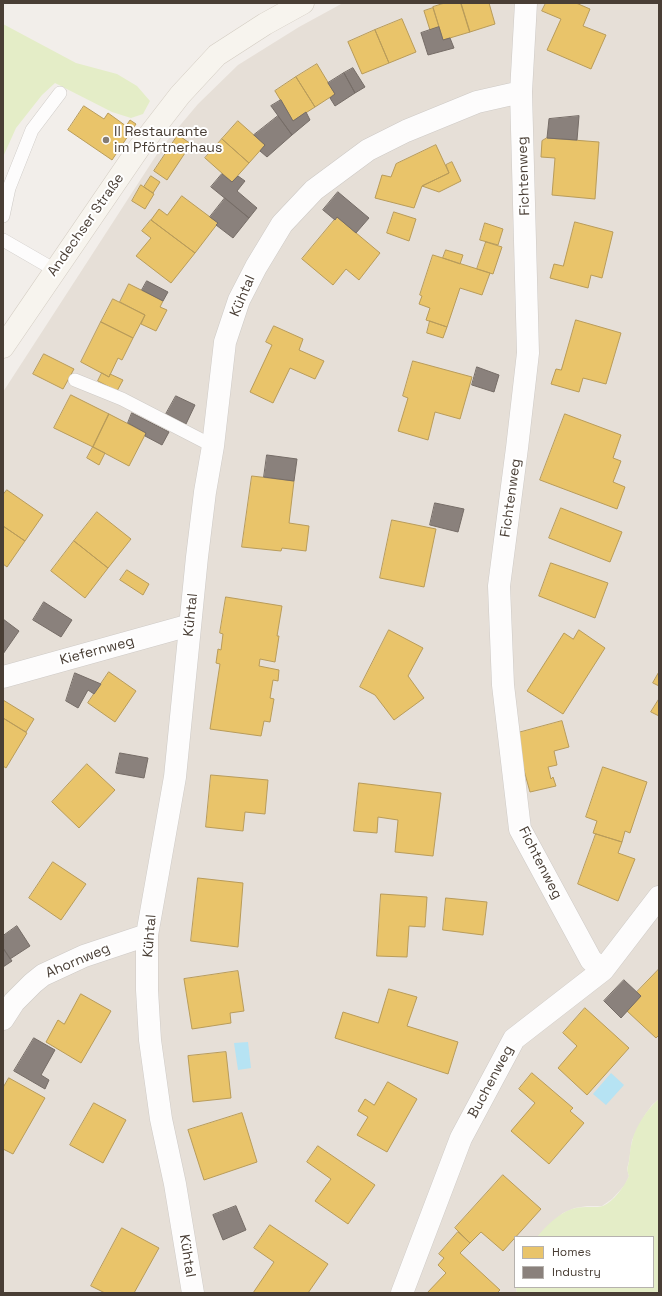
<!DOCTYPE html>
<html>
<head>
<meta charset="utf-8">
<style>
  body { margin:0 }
  #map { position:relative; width:662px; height:1296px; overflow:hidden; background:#f2eeea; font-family:"Space Grotesk",sans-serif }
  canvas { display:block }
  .frame { position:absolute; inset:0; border:4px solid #493e35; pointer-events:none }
  .legend { position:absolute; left:514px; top:1236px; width:140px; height:52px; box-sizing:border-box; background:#fff; border:1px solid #b6b2ae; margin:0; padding:5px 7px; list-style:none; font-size:12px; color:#493e35 }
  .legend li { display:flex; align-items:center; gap:8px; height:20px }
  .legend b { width:20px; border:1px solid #b6b2ae }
</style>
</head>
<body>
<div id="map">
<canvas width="662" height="1296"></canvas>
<div class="frame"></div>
<ul class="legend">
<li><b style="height:11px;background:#e9c46a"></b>Homes</li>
<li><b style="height:11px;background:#8a817c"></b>Industry</li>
</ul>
</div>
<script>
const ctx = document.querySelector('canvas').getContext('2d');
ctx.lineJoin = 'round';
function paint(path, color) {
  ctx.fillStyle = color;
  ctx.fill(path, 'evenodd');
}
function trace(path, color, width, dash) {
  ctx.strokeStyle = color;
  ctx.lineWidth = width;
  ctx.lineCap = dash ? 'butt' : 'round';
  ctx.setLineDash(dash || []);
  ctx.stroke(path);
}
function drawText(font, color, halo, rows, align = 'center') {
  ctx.font = font + ' "Space Grotesk",sans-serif';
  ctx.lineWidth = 4;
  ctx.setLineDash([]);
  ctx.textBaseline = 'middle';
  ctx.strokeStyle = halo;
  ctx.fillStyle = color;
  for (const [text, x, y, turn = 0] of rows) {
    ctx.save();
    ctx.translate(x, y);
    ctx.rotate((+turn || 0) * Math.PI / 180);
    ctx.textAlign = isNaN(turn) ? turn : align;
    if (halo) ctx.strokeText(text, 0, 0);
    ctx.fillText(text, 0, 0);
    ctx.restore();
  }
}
paint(new Path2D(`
  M343,3H659V1099L652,1105L645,1115L632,1140L629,1161L627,1169L629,1176L625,1185L612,1199L602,1206H587L575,1208L563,1213L537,1237H515V1287H516L517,1293H3V392L161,148L198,104L238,65L299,27Z`), '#e6dfd7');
paint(new Path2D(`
  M3,24L76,63L117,74L137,86L150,101L143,114L131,118L112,112L55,83L42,95L16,128L3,157Z
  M659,1099V1293H517L516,1287H653V1237H537C546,1226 561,1211 576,1208C583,1206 598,1208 603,1206C614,1201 624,1187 629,1176C626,1168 628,1168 629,1161C630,1154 630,1148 632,1142C635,1127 648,1108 659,1099Z`), '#e4edc7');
paint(new Path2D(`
  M248,1042L251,1068L238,1070L234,1043Z
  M611,1073L624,1085L606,1105L593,1094Z`), '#b6e3f3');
const homes = new Path2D(`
  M445,3H461L470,32L443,40L433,7Z
  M461,3H489L495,24L470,32Z
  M546,3H576L590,9L583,26L606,35L591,69L547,50L561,19L542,11Z
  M433,8L439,27L430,30L424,11Z
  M402,19L416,52L389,63L375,30Z
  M375,30L389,63L362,74L348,42Z
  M317,64L335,94L315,107L296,77Z
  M296,77L315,107L293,121L275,91Z
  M84,106L104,119L108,113L126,126L130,120L136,124L112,160L68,130Z
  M238,121L265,145L249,163L222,139Z
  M178,135L191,144L167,180L154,171Z
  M547,138L599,142L595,199L552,195L555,158L541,157L542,141Z
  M222,139L249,163L232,182L205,158Z
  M436,145L449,173L422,186L414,208L375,198L382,175L391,177L396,164Z
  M452,162L461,181L439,192L422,186L449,173L446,165Z
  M151,176L160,182L153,193L144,187Z
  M141,185L154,194L145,209L132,201Z
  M182,196L218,223L195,253L151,220L159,209L167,215Z
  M394,212L416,219L409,241L387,233Z
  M337,217L380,253L359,280L346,269L333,285L302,259Z
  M151,220L195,253L171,283L136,256L151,238L142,231Z
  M575,222L613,232L602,278L591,275L588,288L550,278L554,264L563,266Z
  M485,223L503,229L498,245L480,240Z
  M486,242L502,247L493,274L477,269Z
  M446,250L463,255L460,264L443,258Z
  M433,255L490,273L482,295L460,288L447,327L426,320L430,308L419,304L422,296L420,295Z
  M129,284L163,301L160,307L167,310L156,331L141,324L145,315L120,302Z
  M113,299L145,315L133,338L101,322Z
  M576,320L621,333L606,384L583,378L579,392L551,384L556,369L561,370Z
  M430,321L447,327L443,338L427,333Z
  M101,322L133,338L122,360L118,358L109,377L81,362Z
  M274,326L303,339L299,350L324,361L315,379L290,368L273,403L250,392L272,345L266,342Z
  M44,354L74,369L63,389L33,374Z
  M413,361L472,377L460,419L435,412L428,440L398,431L408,398L403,396Z
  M102,373L109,377L110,374L123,380L117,391L98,381Z
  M71,395L109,414L93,447L54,428Z
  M109,414L146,433L129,466L93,447Z
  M565,414L621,435L613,458L621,461L613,482L625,487L617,509L540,480Z
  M93,447L105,453L99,465L87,458Z
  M252,476L294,481L289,523L309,526L306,551L282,548L281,551L242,547Z
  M7,490L43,515L25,541L3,526V495Z
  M561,508L622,532L610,562L549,538Z
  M97,512L131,539L108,568L74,541Z
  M392,520L436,529L424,587L380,578Z
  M3,526L25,541L7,567L3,564Z
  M74,541L108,568L85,598L51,571Z
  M551,563L608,583L595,618L539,596Z
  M127,570L149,584L143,595L120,580Z
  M226,597L282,606L277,636H279L275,662L260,659L259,666L279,670L278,681L273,680L270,698L274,699L270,722L264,721L261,736L210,729L220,664L216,663L218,649L221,650L223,634L220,633Z
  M389,630L423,648L408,676L424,698L394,720L375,695L360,687Z
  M579,630L605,648L563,714L527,691L564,633L573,639Z
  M109,672L136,691L115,722L88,703Z
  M659,672V686L653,683Z
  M659,699V716L651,712Z
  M3,700L34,719L26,732L3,718Z
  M3,718L27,733L6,768L3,766Z
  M562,721L569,747L554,751L557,765L548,767L551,779L553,777L556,786L530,792L514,734Z
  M87,764L115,790L79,828L52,802Z
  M603,767L647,782L630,833L625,831L622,842L593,833L597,821L586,817Z
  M211,775L268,780L265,814L245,812L243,831L206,827Z
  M359,783L441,793L433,856L395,852L398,820L378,817L377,833L354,831Z
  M596,834L622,842L618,853L635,859L618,901L578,884Z
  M53,862L86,884L61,920L29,898Z
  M198,878L243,883L238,947L191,941Z
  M381,894L427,897L425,927L409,926L407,957L377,956Z
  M446,898L487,902L483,935L443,930Z
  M659,969V1035L656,1038L627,1011L641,996L637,992Z
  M238,971L244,1011L230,1013L231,1023L192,1029L184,979Z
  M389,989L417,997L407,1026L458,1042L448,1074L335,1038L343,1012L378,1023Z
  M81,994L111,1011L81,1063L46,1042L58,1020L64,1024Z
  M585,1008L629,1048L587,1095L558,1068L577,1046L563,1033Z
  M226,1052L231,1098L193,1102L188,1056Z
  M532,1073L573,1108L570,1111L584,1123L549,1164L511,1131L535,1103L519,1089Z
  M9,1078L45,1098L13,1154L3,1149V1088Z
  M388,1082L417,1099L387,1152L357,1135L368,1117L358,1111L365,1099L374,1105Z
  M94,1103L126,1120L103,1163L70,1145Z
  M242,1113L257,1162L204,1180L188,1130Z
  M318,1146L375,1185L348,1224L315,1201L331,1179L307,1162Z
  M503,1175L541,1209L503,1251L481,1232L470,1243L455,1228Z
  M270,1225L328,1264L308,1293H253L274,1262L254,1248Z
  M122,1228L159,1248L134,1293H105L91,1286Z
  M458,1232L470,1243L460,1253L500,1290L497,1293H427L446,1273L438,1265L444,1258L439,1254Z`);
paint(homes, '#e9c46a');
trace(homes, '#b99c5a', 1);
const industry = new Path2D(`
  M439,27L443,40L450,38L454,48L428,55L421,33Z
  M353,68L365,87L355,93L344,73Z
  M344,73L355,93L335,106L330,98L335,94L328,83Z
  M281,100L293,121L306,112L310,120L292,135L271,106Z
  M278,116L292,135L267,157L260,151L265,145L254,135Z
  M579,116L577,140L547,138L549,119Z
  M222,174L232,182L238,176L245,181L237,191L257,208L249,218L211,187Z
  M338,192L369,218L356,233L337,217L335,220L323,210Z
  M225,198L249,218L233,238L216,225L218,223L210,217Z
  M147,281L168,292L163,301L142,290Z
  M477,367L499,375L494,392L472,385Z
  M176,396L195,405L186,424L166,414Z
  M132,413L169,432L162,445L145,436L146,433L128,423Z
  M267,455L297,459L294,481L264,477Z
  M435,503L464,509L458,532L430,525Z
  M44,602L72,620L61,637L33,620Z
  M3,619L19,631L3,654Z
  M75,673L101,684L94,694L88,690L78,708L66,701Z
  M120,753L148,758L144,778L116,773Z
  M17,926L30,946L10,959L3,948V936Z
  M3,948L12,961L3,967Z
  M624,980L641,996L621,1018L604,1001Z
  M34,1038L55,1050L41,1075L49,1080L45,1089L14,1071Z
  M236,1206L246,1230L223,1240L213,1215Z`);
paint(industry, '#8a817c');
trace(industry, '#766d67', 1);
const lane = new Path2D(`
  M3,216L9,188L32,130L60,93
  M3,240L55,270
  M75,380L122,399L213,446`);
const street = new Path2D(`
  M526,3L521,92L528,353L517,448L499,586L503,685L520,829L591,960L603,970
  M3,677L190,625
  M3,1019L14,1002L33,983L43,975L84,956L147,935
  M193,1293L175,1184L161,1119L150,1040L147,990V935L175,777L197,557L205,492L213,446L225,342L239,300L256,267L282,224L314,190L368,150L406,131L477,102L521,92
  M402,1293L461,1138L514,1039L603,970L659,897`);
const secondary = new Path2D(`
  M3,347L139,148L180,95L217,55L265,24L303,3`);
trace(lane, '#cecac6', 14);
trace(street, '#cecac6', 23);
trace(secondary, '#d3ccc2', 23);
trace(lane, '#fdfcfc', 13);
trace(street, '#fdfcfc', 22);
trace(secondary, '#f7f4ee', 22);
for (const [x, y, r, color] of [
  [106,140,4,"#847c74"]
]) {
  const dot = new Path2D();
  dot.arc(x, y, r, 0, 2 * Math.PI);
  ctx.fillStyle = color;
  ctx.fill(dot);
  trace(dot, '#fff', 1.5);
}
drawText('14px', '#493e35', '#fff', [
  ["Il Restaurante",114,132],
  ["im Pförtnerhaus",114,148]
], 'left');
drawText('14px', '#493e35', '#fff', [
  ["Fichtenweg",524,176,-92],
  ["Andechser Straße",86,225,-55],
  ["Kühtal",243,296,-67],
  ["Fichtenweg",511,498,-82],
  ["Kühtal",191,615,-84],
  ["Kiefernweg",97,651,-15],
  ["Fichtenweg",540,863,63],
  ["Kühtal",150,936,-85],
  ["Ahornweg",78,961,-23],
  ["Buchenweg",491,1082,-62],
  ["Kühtal",187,1256,81]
]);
</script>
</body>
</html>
